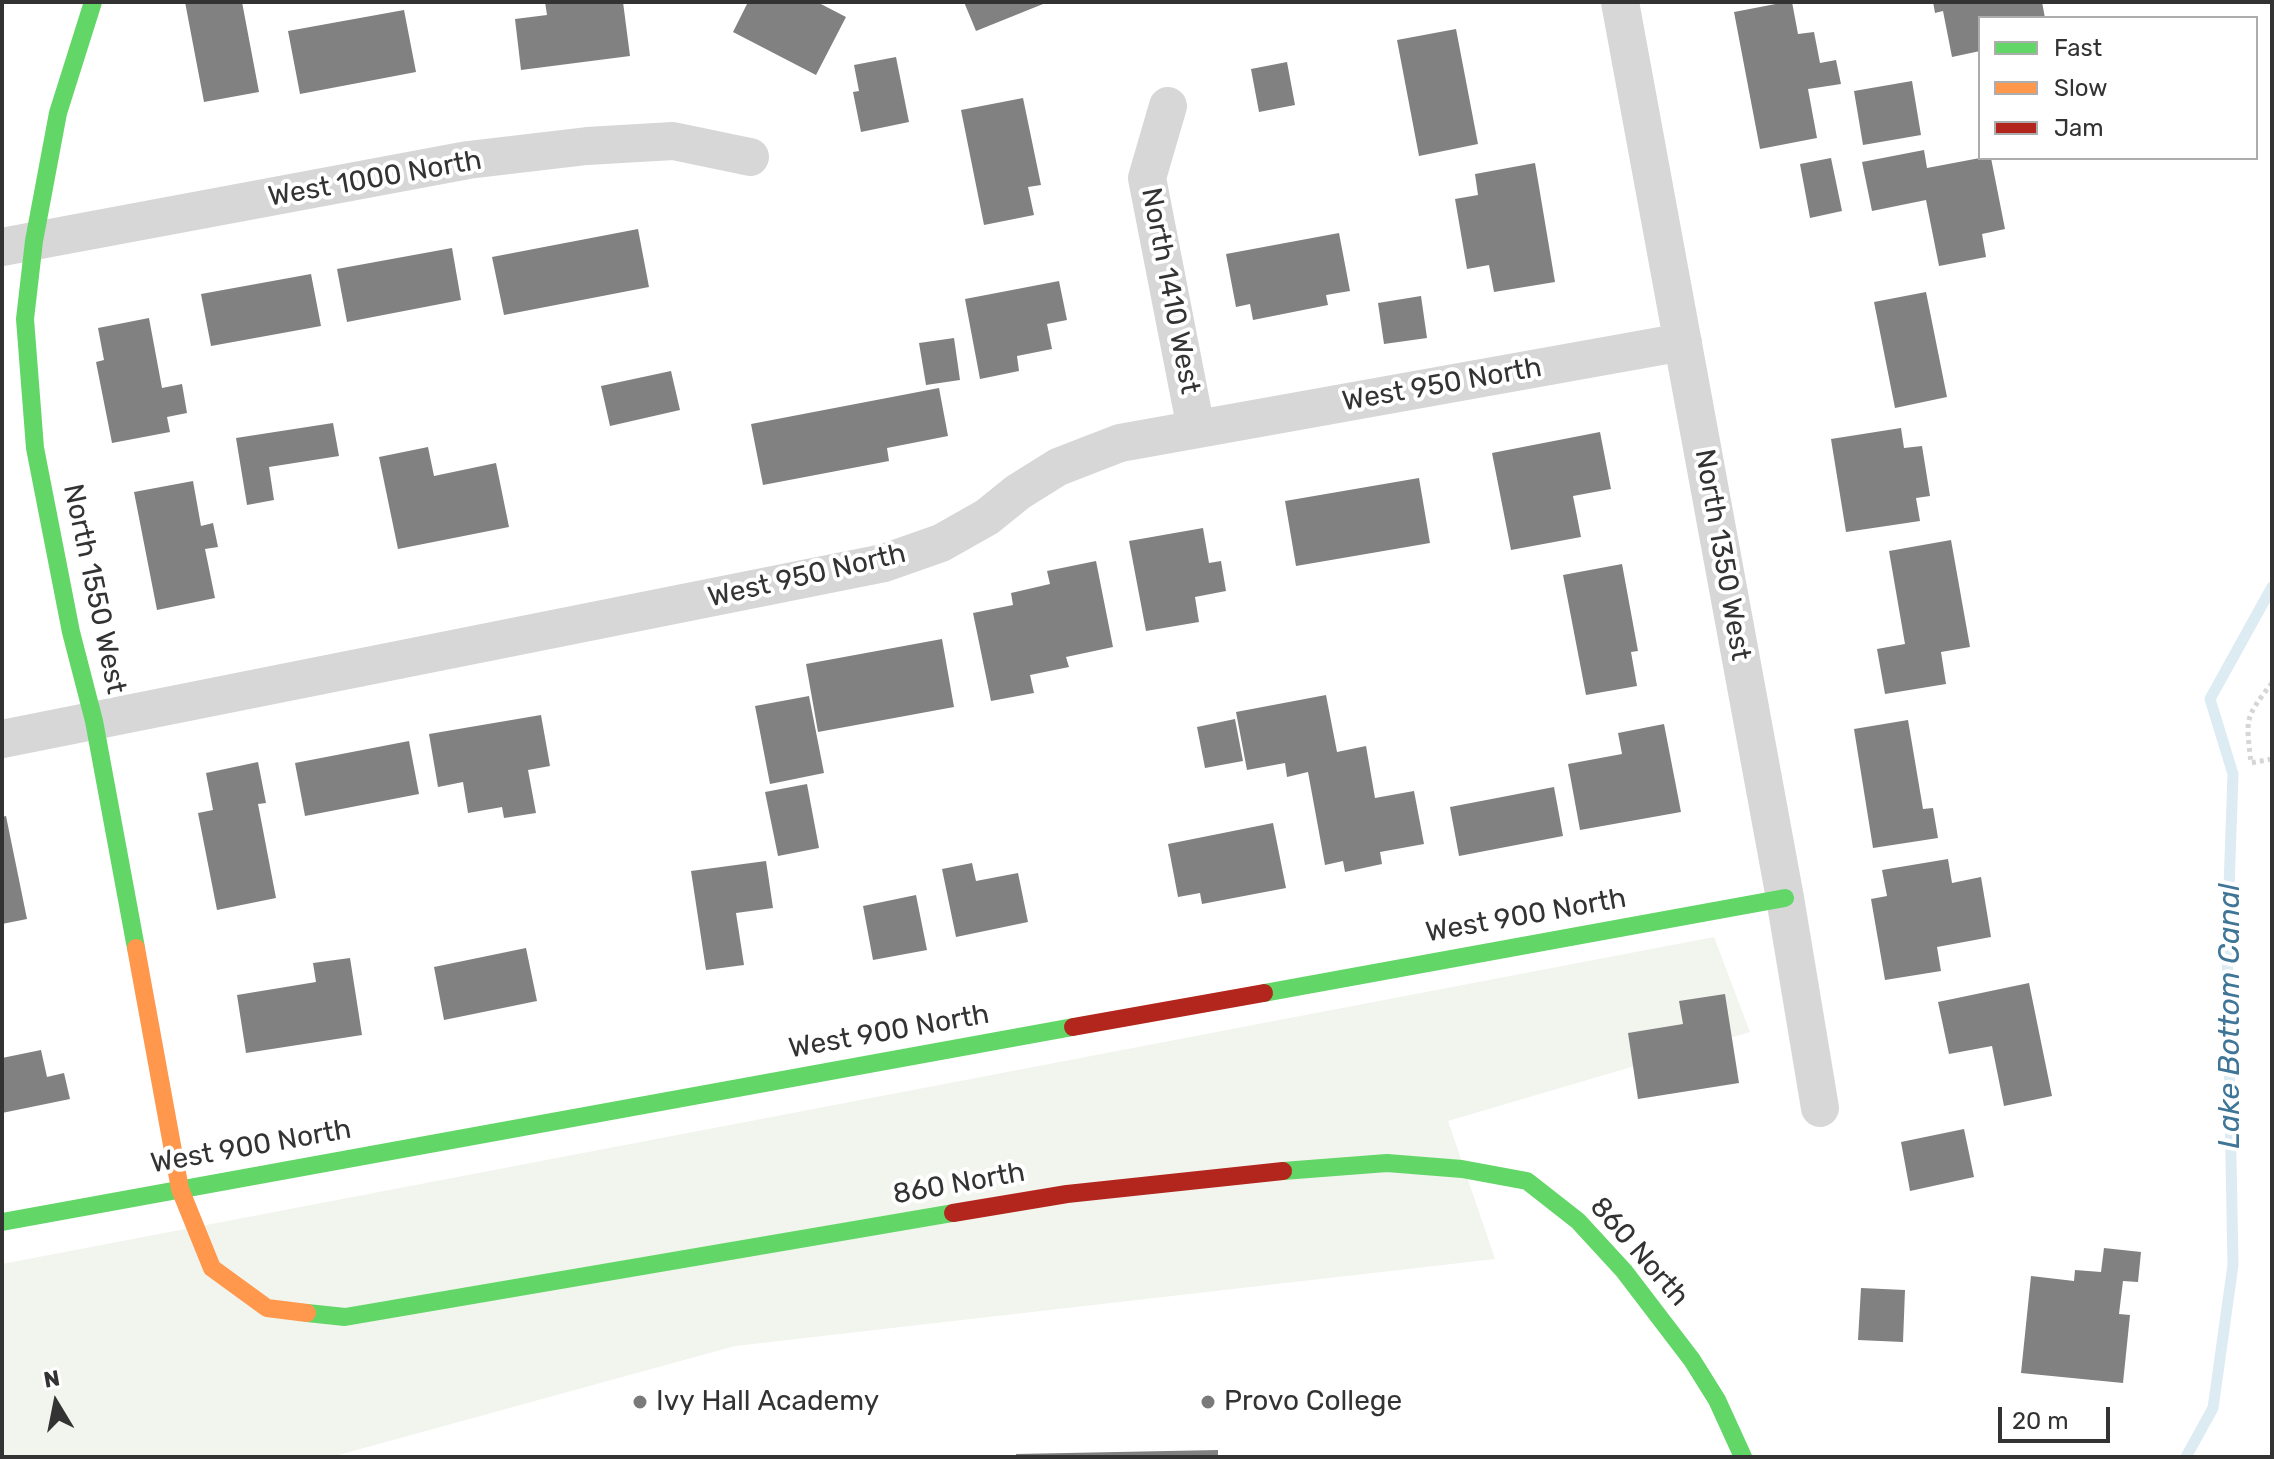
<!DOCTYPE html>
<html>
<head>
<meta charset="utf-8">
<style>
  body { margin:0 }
  #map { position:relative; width:2274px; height:1459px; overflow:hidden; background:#fff; font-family:Rubik,sans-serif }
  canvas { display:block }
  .frame { position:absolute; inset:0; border:4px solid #333; pointer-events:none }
  .legend { position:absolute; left:1978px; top:16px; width:280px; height:144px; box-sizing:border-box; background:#fff; border:2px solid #adadad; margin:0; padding:10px 14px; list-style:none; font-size:24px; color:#333 }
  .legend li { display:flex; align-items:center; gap:16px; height:40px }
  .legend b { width:40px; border:2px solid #adadad }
  .north { position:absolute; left:16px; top:1363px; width:80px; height:80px; -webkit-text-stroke:6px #fff; paint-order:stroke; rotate:350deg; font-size:22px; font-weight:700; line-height:32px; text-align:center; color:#333 }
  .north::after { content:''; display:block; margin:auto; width:28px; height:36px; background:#333; clip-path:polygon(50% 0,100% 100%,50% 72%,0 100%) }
  .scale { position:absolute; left:1998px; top:1407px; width:112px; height:36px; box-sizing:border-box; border:4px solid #333; border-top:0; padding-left:10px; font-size:24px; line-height:28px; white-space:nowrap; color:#333; -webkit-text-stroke:6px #fff; paint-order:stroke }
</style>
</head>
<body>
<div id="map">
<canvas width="2274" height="1459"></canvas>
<div class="frame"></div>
<ul class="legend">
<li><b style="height:10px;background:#63d668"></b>Fast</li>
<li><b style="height:10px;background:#ff974d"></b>Slow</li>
<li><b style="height:10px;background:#b3261e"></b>Jam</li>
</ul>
<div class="north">N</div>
<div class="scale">20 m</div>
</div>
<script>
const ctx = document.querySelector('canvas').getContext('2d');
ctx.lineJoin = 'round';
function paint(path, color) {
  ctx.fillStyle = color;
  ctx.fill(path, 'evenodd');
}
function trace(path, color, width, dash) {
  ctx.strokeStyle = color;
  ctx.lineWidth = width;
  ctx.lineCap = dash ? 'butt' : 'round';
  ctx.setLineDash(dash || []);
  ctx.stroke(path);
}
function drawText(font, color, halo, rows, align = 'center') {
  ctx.font = font + ' Rubik,sans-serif';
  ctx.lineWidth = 8;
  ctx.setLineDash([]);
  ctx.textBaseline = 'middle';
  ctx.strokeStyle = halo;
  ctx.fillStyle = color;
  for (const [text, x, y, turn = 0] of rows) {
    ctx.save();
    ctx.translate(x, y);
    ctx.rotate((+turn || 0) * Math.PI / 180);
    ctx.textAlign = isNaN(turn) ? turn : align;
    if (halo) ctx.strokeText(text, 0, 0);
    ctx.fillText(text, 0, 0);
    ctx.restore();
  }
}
paint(new Path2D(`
  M1714,937L1750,1032L1448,1121L1495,1259L735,1346L331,1457H2V1264Z`), '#f1f5ed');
trace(new Path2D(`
  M2186,1457L2213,1408L2233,1265L2227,944L2233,774L2210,699L2272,587`), '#ddebf3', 11);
paint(new Path2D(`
  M185,2H242L259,92L204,102Z
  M545,2H623L630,56L521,70L515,19L547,15Z
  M748,2H817L846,17L816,75L733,32Z
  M964,2H1048L976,31Z
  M1786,2H1792L1798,34L1814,32L1820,63L1836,60L1841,84L1808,89L1817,138L1760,149L1734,12Z
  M1933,2H2042L2045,18H1980V51L1952,57L1943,11L1935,13Z
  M404,10L416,72L300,94L288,31Z
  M1456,29L1478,144L1419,156L1397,40Z
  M896,57L909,122L861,132L853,92L859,91L854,65Z
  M1287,62L1295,105L1259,112L1251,69Z
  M1912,81L1921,135L1863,145L1854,91Z
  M1023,98L1041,185L1028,187L1034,215L984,225L961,110Z
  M1924,150L1927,168L1980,158H1991L2005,229L1982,234L1986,257L1939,266L1926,200L1872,211L1862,162Z
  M1831,158L1842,211L1810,218L1800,164Z
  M1535,163L1555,282L1494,292L1489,265L1467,269L1455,199L1478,195L1475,174Z
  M638,229L649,287L504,315L492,257Z
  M1339,233L1350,291L1326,295L1328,305L1253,320L1250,304L1236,307L1226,254Z
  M452,248L461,300L347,322L337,269Z
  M311,274L321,326L211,346L201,294Z
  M1059,281L1067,320L1047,324L1052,349L1017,356L1019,371L980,379L965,299Z
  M1926,292L1947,397L1895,408L1874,302Z
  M1421,296L1427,338L1384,344L1378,303Z
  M149,318L162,388L182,384L187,413L167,417L170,432L112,443L96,362L104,360L98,328Z
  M954,338L960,380L926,385L919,343Z
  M671,371L680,410L610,426L601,386Z
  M939,388L948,436L887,448L889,461L763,485L751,424Z
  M333,423L339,456L269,467L274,500L247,505L236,438Z
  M1901,428L1904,448L1922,446L1930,496L1916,498L1920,521L1846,532L1831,439Z
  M1600,432L1611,489L1573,496L1581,537L1511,550L1492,453Z
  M428,447L434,476L496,463L509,527L398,549L379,457Z
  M1419,478L1430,543L1296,566L1285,501Z
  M193,481L201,526L213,523L218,547L205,549L215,598L157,610L134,492Z
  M1203,528L1209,563L1221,561L1226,591L1195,597L1199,622L1146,631L1129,541Z
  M1951,540L1970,647L1941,652L1946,684L1885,694L1877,649L1905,644L1889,551Z
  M1096,561L1113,647L1066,657L1069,667L1030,675L1034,693L991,701L973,613L1013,605L1011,593L1050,584L1047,571Z
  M1622,564L1638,651L1631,652L1637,686L1586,695L1563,575Z
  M942,639L954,707L818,732L806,664Z
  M1326,695L1337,752L1366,746L1375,798L1414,791L1424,844L1380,852L1382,864L1345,872L1343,861L1325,865L1308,772L1287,777L1285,763L1247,770L1236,712Z
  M809,696L824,773L770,784L755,706Z
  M541,715L550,766L528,770L536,813L504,818L502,807L468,813L463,782L438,787L429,734Z
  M1235,719L1243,761L1205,768L1197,727Z
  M1908,720L1923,809L1933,808L1938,838L1873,848L1854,729Z
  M1664,724L1681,812L1580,830L1568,764L1622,754L1618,733Z
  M409,741L419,794L305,816L295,763Z
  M258,762L266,803L258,804L276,898L217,910L198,813L213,810L206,773Z
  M807,784L819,848L778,856L765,792Z
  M1554,787L1563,836L1459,856L1450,807Z
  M6,816L27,919L2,924V817Z
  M1273,823L1286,888L1202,904L1200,893L1178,897L1168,844Z
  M1948,859L1952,883L1981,877L1991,937L1937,947L1941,971L1885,980L1871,899L1887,896L1882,870Z
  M766,861L773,908L736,913L744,965L706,970L691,871Z
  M972,863L976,881L1018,873L1028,922L956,937L942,869Z
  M916,895L927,950L873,960L863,906Z
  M526,948L537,1001L444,1020L434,967Z
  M350,958L362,1035L246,1053L237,995L316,982L313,963Z
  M2029,983L2052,1096L2004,1106L1992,1046L1949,1054L1938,1002Z
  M1725,994L1739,1083L1638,1099L1628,1033L1683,1024L1679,1001Z
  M41,1050L47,1077L64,1073L70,1099L2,1113V1058Z
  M1964,1129L1974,1177L1910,1191L1901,1142Z
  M2104,1248L2141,1252L2138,1282L2123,1281L2119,1314L2130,1315L2123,1383L2021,1373L2031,1276L2074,1281L2075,1270L2101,1272Z
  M1861,1288L1905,1290L1903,1342L1858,1340Z
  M1218,1450V1457H1016V1454Z`), '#818181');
trace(new Path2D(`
  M2272,683C2244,719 2246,718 2251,763L2272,759`), '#d6d6d6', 5, [4, 4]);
trace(new Path2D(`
  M1620,2L1785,898L1820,1108
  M1168,106L1147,178L1196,429
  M2,247L468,160L587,146L673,141L750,157
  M2,739L884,563L941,543L987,517L1018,492L1058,467L1120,443L1683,342`), '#d7d7d7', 38);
trace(new Path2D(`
  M93,2L58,113L34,241L25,319L35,448L71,632L94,721L136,948
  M1264,993L1785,898
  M1283,1171L1387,1163L1462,1169L1527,1181L1578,1221L1624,1271L1692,1360L1717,1400L1743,1457
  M2,1222L1073,1027
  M307,1313L345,1317L953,1213`), '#63d668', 18);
trace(new Path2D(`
  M136,948L180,1189L212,1268L267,1308L307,1313`), '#ff974d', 18);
trace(new Path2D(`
  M1073,1027L1264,993
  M953,1213L1067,1194L1283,1171`), '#b3261e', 18);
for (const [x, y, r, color] of [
  [640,1402,8,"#7a7a7a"],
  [1208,1402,8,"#7a7a7a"]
]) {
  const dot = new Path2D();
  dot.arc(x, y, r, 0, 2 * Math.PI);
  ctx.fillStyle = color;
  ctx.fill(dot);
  trace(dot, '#fff', 3);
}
drawText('28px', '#333', '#fff', [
  ["West 1000 North",375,179,-10],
  ["North 1410 West",1170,291,79],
  ["West 950 North",1442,385,-10],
  ["North 1350 West",1722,555,80],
  ["West 950 North",807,576,-13],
  ["North 1550 West",94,589,78],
  ["West 900 North",1526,916,-10],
  ["West 900 North",889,1032,-10],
  ["West 900 North",251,1147,-10],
  ["860 North",959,1184,-10],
  ["860 North",1639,1252,49]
]);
drawText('28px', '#333', '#fff', [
  ["Ivy Hall Academy",656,1402],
  ["Provo College",1224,1402]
], 'left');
drawText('italic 30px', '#3f7597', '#fff', [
  ["Lake Bottom Canal",2230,1016,-90]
]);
</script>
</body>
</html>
